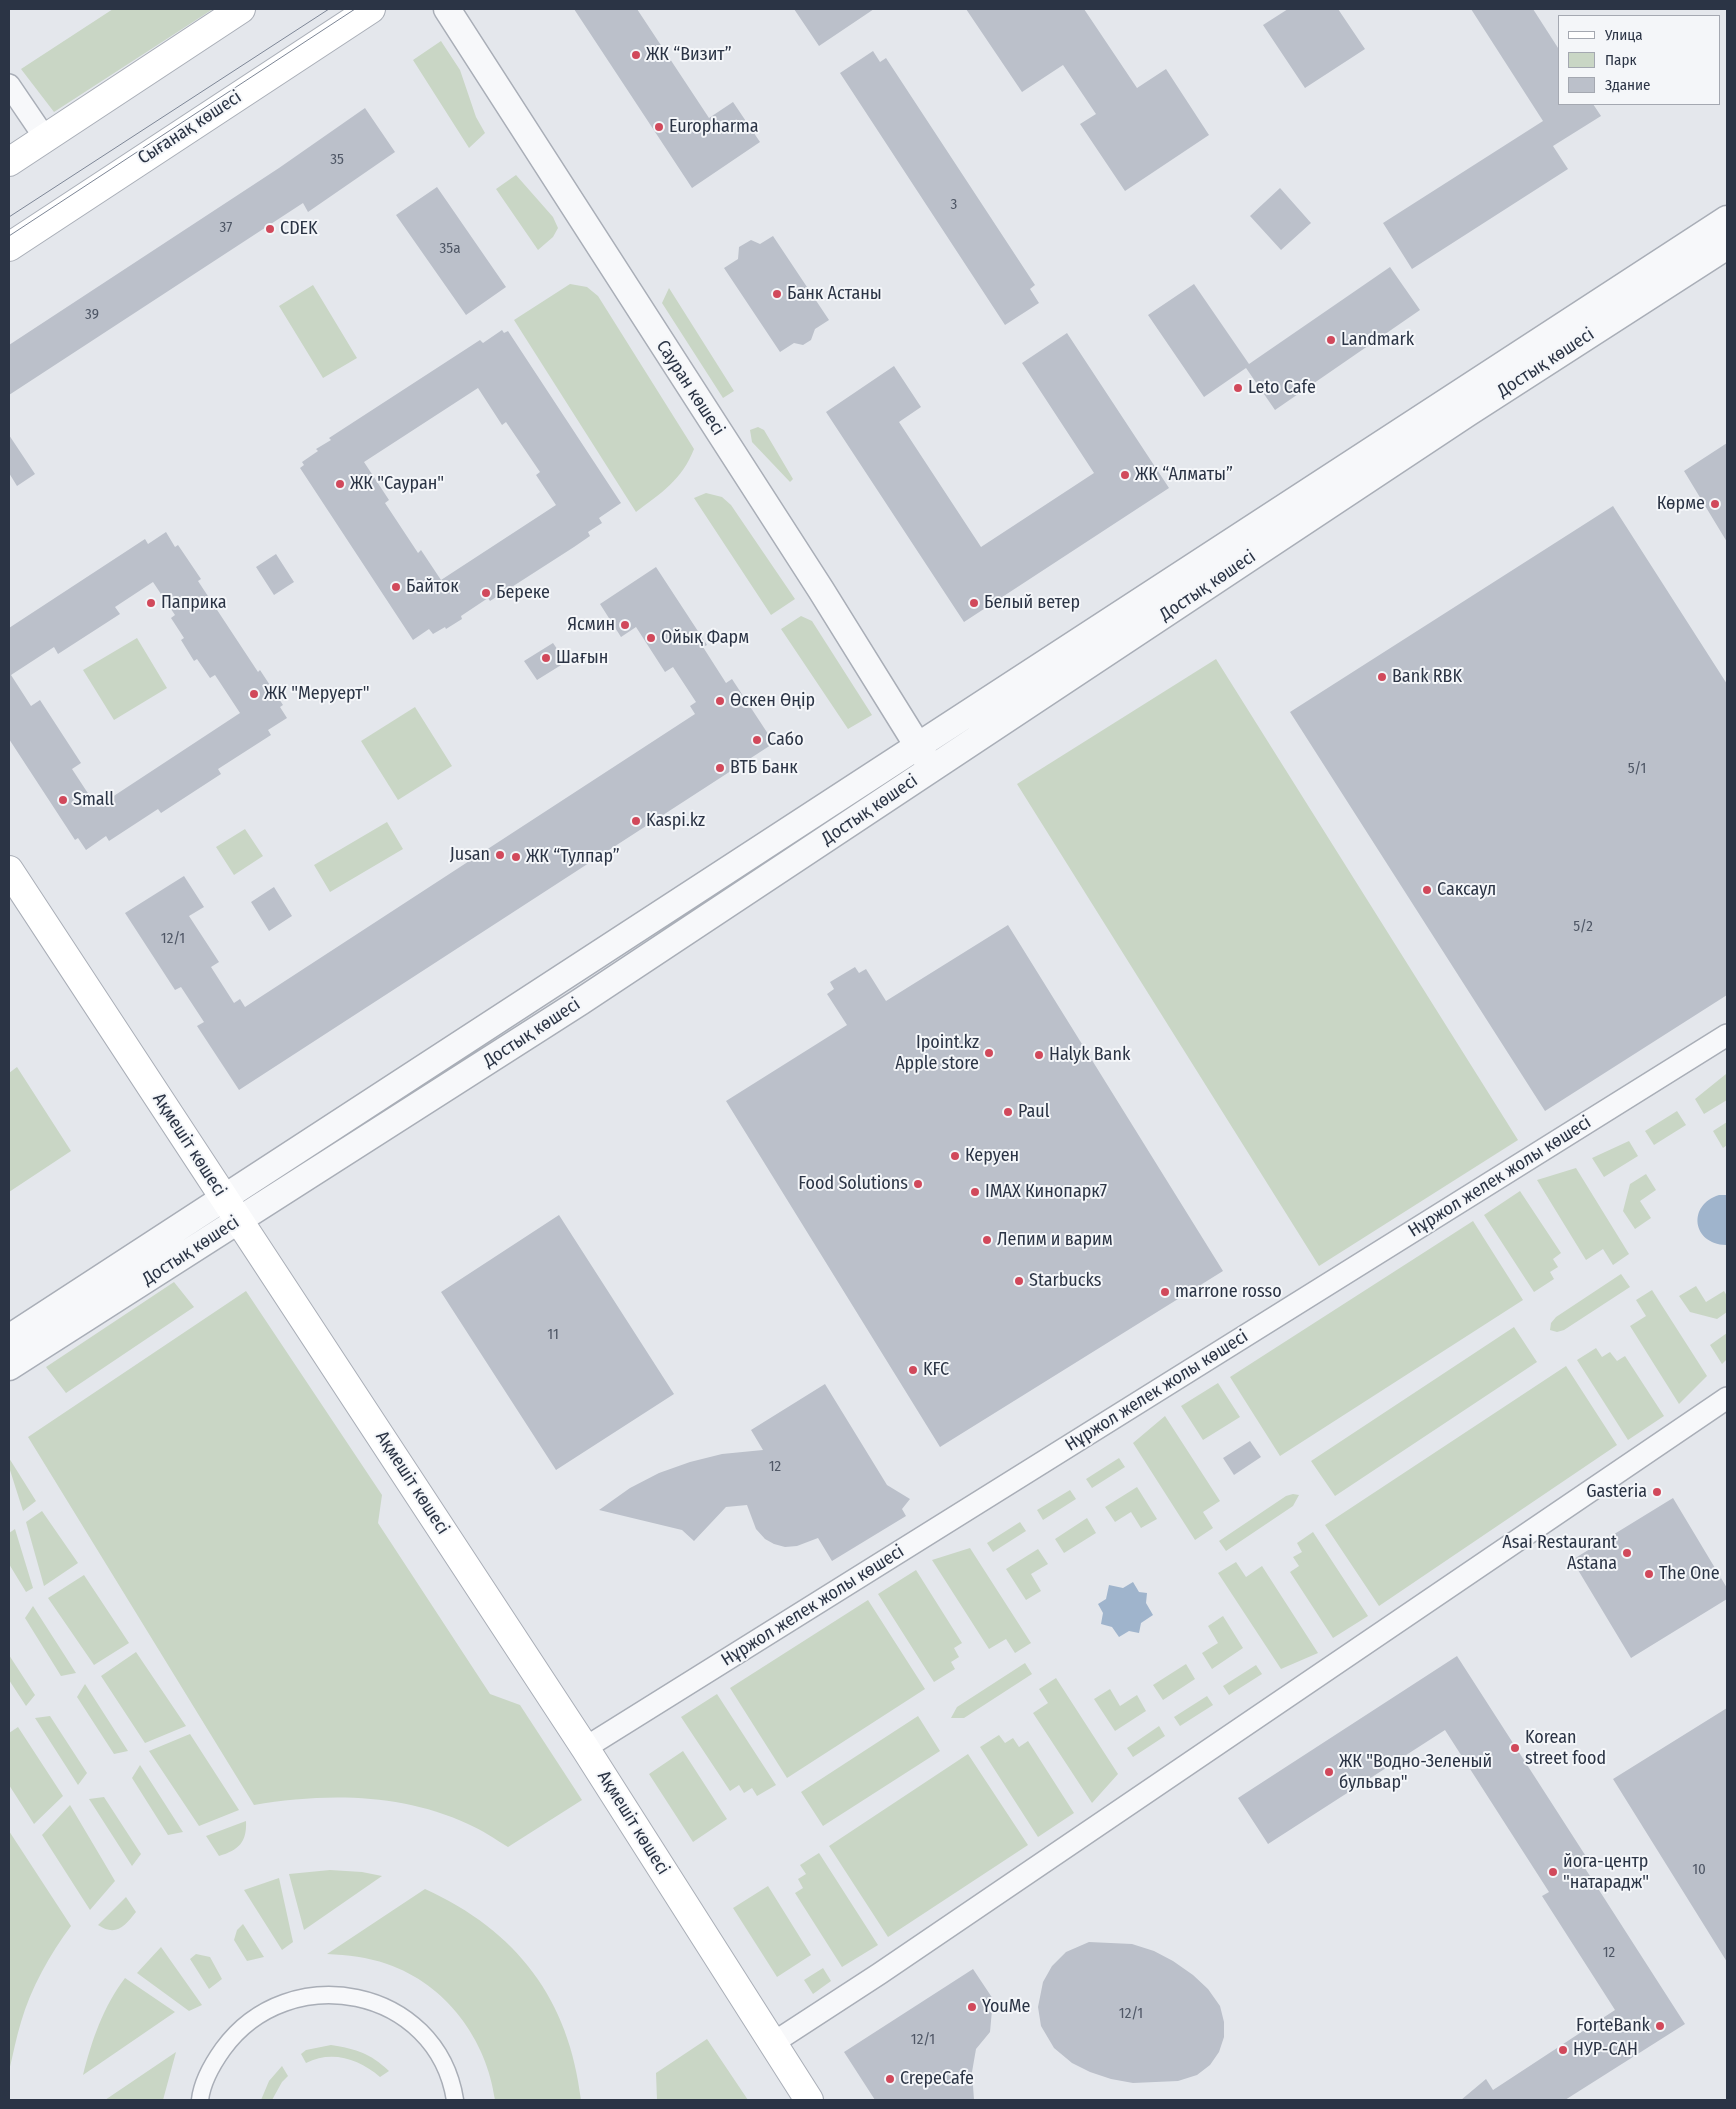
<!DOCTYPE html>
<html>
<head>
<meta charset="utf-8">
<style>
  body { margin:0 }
  #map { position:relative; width:1736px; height:2109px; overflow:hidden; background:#e4e7ec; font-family:"Fira Sans Condensed",sans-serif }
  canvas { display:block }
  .frame { position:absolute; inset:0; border:10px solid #2b3445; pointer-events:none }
  .legend { position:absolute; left:1558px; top:15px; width:162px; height:90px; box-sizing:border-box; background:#f4f6f9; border:1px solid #a4a8b1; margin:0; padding:6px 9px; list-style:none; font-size:15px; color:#2b3445 }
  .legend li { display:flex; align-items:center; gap:10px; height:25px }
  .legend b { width:25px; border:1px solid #a4a8b1 }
</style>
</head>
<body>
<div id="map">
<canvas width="1736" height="2109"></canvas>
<div class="frame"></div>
<ul class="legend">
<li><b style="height:6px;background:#fff"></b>Улица</li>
<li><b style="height:14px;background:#c9d6c5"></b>Парк</li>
<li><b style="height:14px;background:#bbc0ca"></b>Здание</li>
</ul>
</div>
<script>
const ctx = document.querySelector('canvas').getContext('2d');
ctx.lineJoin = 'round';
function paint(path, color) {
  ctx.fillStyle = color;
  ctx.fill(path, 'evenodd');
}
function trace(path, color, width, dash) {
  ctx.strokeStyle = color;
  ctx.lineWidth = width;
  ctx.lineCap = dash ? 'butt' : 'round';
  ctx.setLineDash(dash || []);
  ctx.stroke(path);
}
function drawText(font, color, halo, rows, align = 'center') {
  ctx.font = font + ' "Fira Sans Condensed",sans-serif';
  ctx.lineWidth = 4;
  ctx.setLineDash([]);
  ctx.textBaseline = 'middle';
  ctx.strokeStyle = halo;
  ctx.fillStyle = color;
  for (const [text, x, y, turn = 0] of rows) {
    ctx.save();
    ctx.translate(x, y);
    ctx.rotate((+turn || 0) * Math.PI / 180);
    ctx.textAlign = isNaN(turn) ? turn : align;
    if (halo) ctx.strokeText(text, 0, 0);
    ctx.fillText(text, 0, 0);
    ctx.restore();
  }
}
paint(new Path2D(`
  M113,9H213L54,112L21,69Z
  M441,41L460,70L476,117L485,133L469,148L413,60Z
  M516,175L553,217L558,228L553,237L538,250L496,189Z
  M570,284L587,287L598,296L694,449C682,480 661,493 636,512L514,320Z
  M313,285L357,358L323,378L279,306Z
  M669,288L734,391L723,398L662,303Z
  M758,427L764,430L793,479L790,482L752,442L750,430Z
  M706,493L722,497L731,505L795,599L771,615L694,498Z
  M801,616L812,621L872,715L848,729L781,629Z
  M137,638L167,688L114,720L83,670Z
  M1216,659L1518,1140L1319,1266L1017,784Z
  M415,707L452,766L398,800L361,741Z
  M387,822L403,849L330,892L314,865Z
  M245,829L263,856L234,875L216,847Z
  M17,1067L71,1151L9,1192V1073Z
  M1726,1074L1727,1100L1704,1114L1695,1099Z
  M1677,1111L1686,1125L1654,1145L1645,1131Z
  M1727,1122V1145L1723,1148L1713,1131Z
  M1629,1141L1638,1156L1604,1177L1592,1158Z
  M1576,1168L1629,1254L1613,1265L1603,1249L1586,1260L1537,1180Z
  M1646,1174L1656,1190L1640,1201L1651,1218L1635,1229L1623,1211L1630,1184Z
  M1520,1191L1561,1253L1553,1259L1558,1267L1550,1272L1554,1279L1534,1292L1484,1215Z
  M1473,1221L1523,1300L1280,1456L1230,1377Z
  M1621,1274L1630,1287L1564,1330L1557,1332L1550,1330L1551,1323L1556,1317Z
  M174,1282L194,1307L66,1393L46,1367Z
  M1696,1286L1706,1302L1724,1291L1727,1296V1312L1717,1319L1690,1312L1679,1296Z
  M1652,1290L1707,1376L1679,1404L1630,1326L1646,1316L1636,1300Z
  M246,1291L382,1495L378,1523L490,1694L520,1705L582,1800L508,1847C495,1839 482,1830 468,1824C401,1793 325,1793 254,1805L28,1437Z
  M1514,1327L1537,1362L1335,1496L1311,1461Z
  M1727,1333V1359L1722,1364L1710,1345Z
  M1596,1348L1602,1357L1610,1352L1617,1361L1625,1356L1664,1416L1628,1440L1577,1360Z
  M1566,1366L1617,1445L1379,1606L1325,1525Z
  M1218,1383L1240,1417L1203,1440L1181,1406Z
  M1165,1416L1220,1501L1203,1512L1213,1528L1195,1540L1133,1443Z
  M9,1458L36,1501L23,1511L9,1467Z
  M1119,1458L1125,1467L1092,1488L1086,1479Z
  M1137,1487L1157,1519L1141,1528L1131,1512L1115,1522L1105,1507Z
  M1070,1490L1076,1499L1043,1520L1037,1510Z
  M1293,1494L1299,1495L1293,1506L1226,1551L1219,1541L1286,1496Z
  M42,1511L78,1563L44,1586L26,1522Z
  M1087,1518L1096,1533L1064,1553L1055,1539Z
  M1020,1522L1026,1531L993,1552L987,1543Z
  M15,1529L33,1588L26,1592L9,1564V1533Z
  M1313,1532L1368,1616L1333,1638L1290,1572L1299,1566L1293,1557L1302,1552L1297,1543Z
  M970,1548L1031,1643L1015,1653L1006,1639L989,1649L932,1560Z
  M1038,1549L1048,1564L1031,1574L1041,1591L1026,1600L1006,1569Z
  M1236,1562L1246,1577L1262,1566L1318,1653L1281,1669L1218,1573Z
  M916,1570L962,1643L954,1648L959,1657L951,1662L955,1669L934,1682L878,1594Z
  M84,1575L129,1643L94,1665L48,1598Z
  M868,1600L925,1689L787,1778L730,1688Z
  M33,1606L76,1673L61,1676L25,1618Z
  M1223,1616L1243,1648L1212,1669L1202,1653L1218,1643L1208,1626Z
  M136,1652L186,1726L145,1743L101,1676Z
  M9,1655L35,1695L26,1706L9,1680Z
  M1025,1663L1032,1674L964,1718H951L957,1707Z
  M1186,1664L1195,1679L1163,1700L1153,1685Z
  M1256,1665L1262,1674L1229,1695L1223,1686Z
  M1056,1678L1118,1774L1092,1803L1033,1713L1048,1703L1039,1689Z
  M85,1684L128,1751L114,1754L77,1697Z
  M1110,1689L1120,1706L1137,1695L1146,1711L1115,1731L1094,1699Z
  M717,1694L776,1785L757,1796L752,1788L744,1793L739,1785L730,1791L681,1717Z
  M1207,1696L1213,1705L1180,1726L1174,1717Z
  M50,1716L87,1773L78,1785L35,1718Z
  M918,1716L940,1751L823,1826L801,1792Z
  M1159,1726L1165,1736L1133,1757L1127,1748Z
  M18,1727L63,1796L34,1824L9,1785V1733Z
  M190,1734L239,1810L199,1826L149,1751Z
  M999,1735L1005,1743L1013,1738L1019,1747L1028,1741L1074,1813L1038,1837L980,1747Z
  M683,1751L727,1819L693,1842L649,1774Z
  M968,1754L1028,1845L888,1937L829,1846Z
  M140,1765L183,1832L168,1835L132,1778Z
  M104,1797L141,1854L132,1866L89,1799Z
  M70,1805L115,1881L90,1910L42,1835Z
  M246,1821C247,1842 239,1850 219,1856L206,1836Z
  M9,1831L71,1926C50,1954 31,1988 21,2022C16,2038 13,2055 9,2071Z
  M819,1853L878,1945L842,1967L795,1893L803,1888L798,1879L806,1874L800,1865Z
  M330,1870L362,1872L382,1876L304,1930L289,1874Z
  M279,1878L293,1942L282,1950L244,1890Z
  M768,1886L811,1955L777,1977L733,1908Z
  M425,1889C517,1931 569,1999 581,2100H495C487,2040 446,1984 387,1964C367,1957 348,1955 327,1954Z
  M126,1897L136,1912C125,1926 116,1937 98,1925Z
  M243,1924L264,1957L247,1961L234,1940L237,1930Z
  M161,1947L202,2005L189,2011L137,1973Z
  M196,1954L210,1957L222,1979L209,1989L190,1959Z
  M823,1968L831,1981L813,1994L804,1980Z
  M125,1978L175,2012L83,2075C92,2040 103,2007 125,1978Z
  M707,2039L748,2100H657L656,2073Z
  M331,2045C356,2049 370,2053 389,2071L380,2077C359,2059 332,2050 306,2063L301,2054L306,2050Z
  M176,2052L163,2100H104H105Z
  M282,2066L288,2076L282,2082L272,2100H261L269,2081Z`), '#c9d6c5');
paint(new Path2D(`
  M1719,1195H1727L1726,1245C1692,1244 1687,1205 1719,1195Z
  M1133,1582L1139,1592L1147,1593L1146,1603L1153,1615L1141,1623L1139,1633L1129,1631L1119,1637L1112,1627L1101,1624L1103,1613L1098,1604L1106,1599L1109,1585L1123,1588Z`), '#9fb4cc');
paint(new Path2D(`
  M574,9H637L709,118L733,102L760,142L692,188Z
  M794,9H874L819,46Z
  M966,9H1084L1137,88L1166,69L1209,135L1125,191L1080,124L1096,114L1063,65L1022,92Z
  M1288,9H1338L1365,49L1305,88L1263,25Z
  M1471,9H1533L1560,51V104H1593L1601,116L1553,146L1568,169L1412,269L1383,223L1543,121Z
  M873,51L880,62L886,58L1035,285L1030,289L1039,303L1005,325L840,73Z
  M365,108L395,152L308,212L303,203L9,395V345L279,168Z
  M437,187L506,287L466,315L396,215Z
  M1280,188L1311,223L1281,250L1250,216Z
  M773,236L829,320L815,329L811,340L803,345L794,343L780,352L724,268L738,259L739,247L751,240L760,244Z
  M1390,267L1420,310L1275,410L1246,368L1204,397L1148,315L1194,284L1249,364Z
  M502,330L504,333L508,331L621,503L599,518L602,523L588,532L590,536L574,547L490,601L488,598L461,616L462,619L446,629L445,627L433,634L429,629L413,640L300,468L304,465L302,462L318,451L316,449L331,440L329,438L480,340L483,343ZM478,388L502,425L506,422L540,472L536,475L556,505L441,580L421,550L418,553L385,503L389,500L364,462Z
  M1067,333L1169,488L964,622L826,412L894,366L921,407L899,422L981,547L1094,473L1022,363Z
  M9,435L35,474L17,486L9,473Z
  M1727,443V542L1684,471Z
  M1613,506L1727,684V995L1545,1111L1290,712Z
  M166,532L175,547L178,545L201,579L198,581L258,672L260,670L283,705L280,707L287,718L268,730L271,735L218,769L221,774L161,813L158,809L109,841L106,836L86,850L78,838L75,840L9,739V628L145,539L148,544ZM153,582L175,615L171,618L184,638L181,640L194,661L197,659L210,678L215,675L240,713L97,807L72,769L81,763L40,700L31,706L11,675L54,647L58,654L120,614L115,607Z
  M276,554L294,582L274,595L256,567Z
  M656,567L707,645L703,647L726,683L732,679L774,743L239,1090L197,1026L204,1022L181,987L175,990L125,913L184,876L204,907L189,916L219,962L211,967L234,1003L240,999L245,1007L695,714L690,706L696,702L673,667L665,672L636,627L621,637L600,604Z
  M553,643L566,662L537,680L524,661Z
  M274,887L292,916L269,931L251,902Z
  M1008,925L1223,1271L940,1447L726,1101L847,1025L827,994L834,989L830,982L855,967L859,973L866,969L886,1001Z
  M559,1215L674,1394L556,1470L441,1292Z
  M825,1384L887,1485L910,1499L902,1509L906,1516L832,1561L818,1538L797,1546L785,1547L774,1544L765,1539L756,1529L747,1505L726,1507L694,1541L682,1530L599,1510L630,1488L659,1473L690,1462L722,1454L763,1450L751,1430Z
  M1250,1441L1261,1457L1234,1475L1223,1458Z
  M1673,1498L1727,1588V1599L1631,1658L1572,1560Z
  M1457,1656L1587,1858L1581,1862L1685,2024L1565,2100H1461L1486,2079L1493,2090L1615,2010L1542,1896L1549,1892L1445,1730L1268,1844L1238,1798Z
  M1727,1708V1962L1613,1779Z
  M1089,1942L1132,1944L1154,1951L1173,1961L1193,1975L1208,1989L1220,2006L1224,2022V2037L1219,2052L1210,2065L1197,2075L1178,2081L1133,2083L1111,2079L1090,2072L1072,2063L1054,2048L1041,2026L1038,2007L1043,1982L1052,1966L1066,1952Z
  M973,1969L993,1999L990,2032L976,2049L972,2072L974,2100H875L844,2052Z`), '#bbc0ca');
const pedestrian = new Path2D(`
  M200,2100C202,2082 213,2063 223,2049C289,1958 437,1987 455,2100`);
const minor = new Path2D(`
  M9,85L45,138
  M585,1748L1727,1035
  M773,2043L879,1974L1727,1398`);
const tertiary = new Path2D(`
  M447,9L821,590L926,759
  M9,1338L1727,219
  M9,1367L580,1002L1468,413L1727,246`);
const secondary = new Path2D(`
  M9,162L241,9
  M9,247L371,9
  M9,870L585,1748L809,2100`);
trace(pedestrian, '#a9aeb7', 19);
trace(minor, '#a9aeb7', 24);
trace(tertiary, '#a9aeb7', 29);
trace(secondary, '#a9aeb7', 30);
trace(pedestrian, '#f7f8fa', 16);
trace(minor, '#f7f8fa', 21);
trace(tertiary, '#f7f8fa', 26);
trace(secondary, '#fff', 28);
trace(new Path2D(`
  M9,217L329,9
  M9,236L355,9`), '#7d8696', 1);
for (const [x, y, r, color] of [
  [636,55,5,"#d1495b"],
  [659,127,5,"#d1495b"],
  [270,229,5,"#d1495b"],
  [777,294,5,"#d1495b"],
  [1331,340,5,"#d1495b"],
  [1238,388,5,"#d1495b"],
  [1125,475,5,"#d1495b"],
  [340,484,5,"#d1495b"],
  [1715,504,5,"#d1495b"],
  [396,587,5,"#d1495b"],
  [486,593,5,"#d1495b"],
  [151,603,5,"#d1495b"],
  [974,603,5,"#d1495b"],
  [625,625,5,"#d1495b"],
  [651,638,5,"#d1495b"],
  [546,658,5,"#d1495b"],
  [1382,677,5,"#d1495b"],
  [254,694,5,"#d1495b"],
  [720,701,5,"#d1495b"],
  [757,740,5,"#d1495b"],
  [720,768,5,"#d1495b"],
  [63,800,5,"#d1495b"],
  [636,821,5,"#d1495b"],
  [500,855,5,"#d1495b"],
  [516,857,5,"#d1495b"],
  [1427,890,5,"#d1495b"],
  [989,1053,5,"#d1495b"],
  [1039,1055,5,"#d1495b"],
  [1008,1112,5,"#d1495b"],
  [955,1156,5,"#d1495b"],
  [918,1184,5,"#d1495b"],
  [975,1192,5,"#d1495b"],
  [987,1240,5,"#d1495b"],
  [1019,1281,5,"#d1495b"],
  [1165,1292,5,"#d1495b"],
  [913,1370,5,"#d1495b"],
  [1657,1492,5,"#d1495b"],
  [1627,1553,5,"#d1495b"],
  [1649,1574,5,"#d1495b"],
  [1515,1748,5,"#d1495b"],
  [1329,1772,5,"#d1495b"],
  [1553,1872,5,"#d1495b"],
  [972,2007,5,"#d1495b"],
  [1660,2026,5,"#d1495b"],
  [1563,2050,5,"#d1495b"],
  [890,2079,5,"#d1495b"]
]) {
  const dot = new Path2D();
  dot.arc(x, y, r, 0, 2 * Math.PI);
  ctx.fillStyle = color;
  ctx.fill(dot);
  trace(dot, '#f4f6f9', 2);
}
drawText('15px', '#4f5766', null, [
  ["35",337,160],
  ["3",954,205],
  ["37",226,228],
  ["35а",450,249],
  ["39",92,315],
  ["5/1",1637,769],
  ["5/2",1583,927],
  ["12/1",173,939],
  ["11",553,1335],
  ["12",775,1467],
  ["10",1699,1870],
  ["12",1609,1953],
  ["12/1",1131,2014],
  ["12/1",923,2040]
]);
drawText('18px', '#2b3445', '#f4f6f9', [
  ["ЖК “Визит”",646,55],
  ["Europharma",669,127],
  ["CDEK",280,229],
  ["Банк Астаны",787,294],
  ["Landmark",1341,340],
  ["Leto Cafe",1248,388],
  ["ЖК “Алматы”",1135,475],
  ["ЖК \"Сауран\"",350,484],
  ["Көрме",1705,504,"right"],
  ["Байток",406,587],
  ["Береке",496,593],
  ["Паприка",161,603],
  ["Белый ветер",984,603],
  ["Ясмин",615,625,"right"],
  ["Ойық Фарм",661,638],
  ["Шағын",556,658],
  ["Bank RBK",1392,677],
  ["ЖК \"Меруерт\"",264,694],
  ["Өскен Өңір",730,701],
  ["Сабо",767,740],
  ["ВТБ Банк",730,768],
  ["Small",73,800],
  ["Kaspi.kz",646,821],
  ["Jusan",490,855,"right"],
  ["ЖК “Тулпар”",526,857],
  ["Саксаул",1437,890],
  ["Ipoint.kz",979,1043,"right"],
  ["Apple store",979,1064,"right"],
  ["Halyk Bank",1049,1055],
  ["Paul",1018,1112],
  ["Керуен",965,1156],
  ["Food Solutions",908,1184,"right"],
  ["IMAX Кинопарк7",985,1192],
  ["Лепим и варим",997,1240],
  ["Starbucks",1029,1281],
  ["marrone rosso",1175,1292],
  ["KFC",923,1370],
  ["Gasteria",1647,1492,"right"],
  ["Asai Restaurant",1617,1543,"right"],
  ["Astana",1617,1564,"right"],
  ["The One",1659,1574],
  ["Korean",1525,1738],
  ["street food",1525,1759],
  ["ЖК \"Водно-Зеленый",1339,1762],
  ["бульвар\"",1339,1783],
  ["йога-центр",1563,1862],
  ["\"натарадж\"",1563,1883],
  ["YouMe",982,2007],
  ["ForteBank",1650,2026,"right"],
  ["НУР-САН",1573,2050],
  ["CrepeCafe",900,2079]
], 'left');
drawText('18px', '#2b3445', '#f4f6f9', [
  ["Сығанақ көшесі",190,128,-33],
  ["Достық көшесі",1546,363,-33],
  ["Сауран көшесі",690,388,57],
  ["Достық көшесі",1208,586,-34],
  ["Достық көшесі",870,810,-34],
  ["Достық көшесі",532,1033,-33],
  ["Ақмешіт көшесі",189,1145,57],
  ["Нұржол желек жолы көшесі",1500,1177,-32],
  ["Достық көшесі",191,1251,-33],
  ["Нұржол желек жолы көшесі",1157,1391,-32],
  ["Ақмешіт көшесі",412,1483,57],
  ["Нұржол желек жолы көшесі",813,1606,-32],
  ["Ақмешіт көшесі",633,1823,58]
]);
</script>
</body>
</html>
